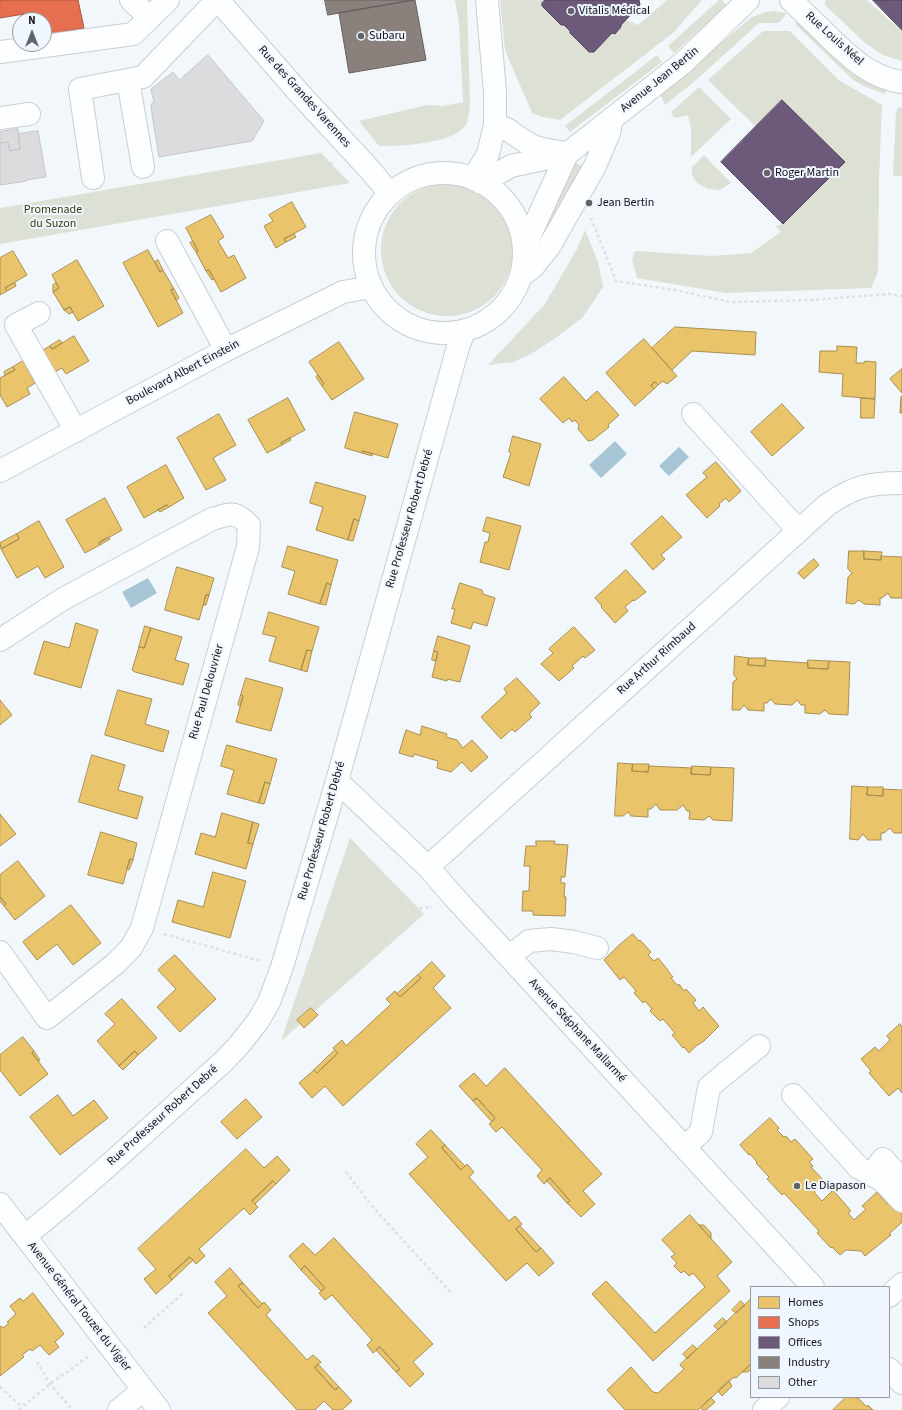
<!DOCTYPE html>
<html>
<head>
<meta charset="utf-8">
<style>
  body { margin:0 }
  #map { position:relative; width:902px; height:1410px; overflow:hidden; background:#f2f7fc; font-family:"Source Sans 3",sans-serif }
  canvas { display:block }
  .legend { position:absolute; left:750px; top:1286px; width:140px; height:112px; box-sizing:border-box; background:#eff6ff; border:1px solid #969ba2; margin:0; padding:5px 7px; list-style:none; font-size:12px; color:#111316 }
  .legend li { display:flex; align-items:center; gap:8px; height:20px }
  .legend b { width:20px; border:1px solid #969ba2 }
  .north { position:absolute; left:12px; top:12px; width:40px; height:40px; box-sizing:border-box; background:#eff6ff; border:1px solid #969ba2; border-radius:50%; rotate:0deg; font-size:11px; font-weight:700; line-height:16px; text-align:center; color:#111316 }
  .north::after { content:''; display:block; margin:auto; width:14px; height:18px; background:#606366; clip-path:polygon(50% 0,100% 100%,50% 72%,0 100%) }
</style>
</head>
<body>
<div id="map">
<canvas width="902" height="1410"></canvas>
<ul class="legend">
<li><b style="height:11px;background:#e9c46a"></b>Homes</li>
<li><b style="height:11px;background:#e76f51"></b>Shops</li>
<li><b style="height:11px;background:#6d597a"></b>Offices</li>
<li><b style="height:11px;background:#8a817c"></b>Industry</li>
<li><b style="height:11px;background:#dcdcdf"></b>Other</li>
</ul>
<div class="north">N</div>
</div>
<script>
const ctx = document.querySelector('canvas').getContext('2d');
ctx.lineJoin = 'round';
function paint(path, color) {
  ctx.fillStyle = color;
  ctx.fill(path, 'evenodd');
}
function trace(path, color, width, dash) {
  ctx.strokeStyle = color;
  ctx.lineWidth = width;
  ctx.lineCap = dash ? 'butt' : 'round';
  ctx.setLineDash(dash || []);
  ctx.stroke(path);
}
function drawText(font, color, halo, rows, align = 'center') {
  ctx.font = font + ' "Source Sans 3",sans-serif';
  ctx.lineWidth = 4;
  ctx.setLineDash([]);
  ctx.textBaseline = 'middle';
  ctx.strokeStyle = halo;
  ctx.fillStyle = color;
  for (const [text, x, y, turn = 0] of rows) {
    ctx.save();
    ctx.translate(x, y);
    ctx.rotate((+turn || 0) * Math.PI / 180);
    ctx.textAlign = isNaN(turn) ? turn : align;
    if (halo) ctx.strokeText(text, 0, 0);
    ctx.fillText(text, 0, 0);
    ctx.restore();
  }
}
paint(new Path2D(`
  M455,0H467L470,105C469,112 469,120 465,126C453,144 399,146 379,146L359,121L427,105L443,106L463,102L459,23Z
  M500,0H543L542,7L561,25H564L570,31V33L589,52L594,51L612,33L615,34L625,20L638,25L667,0H702L673,33L560,120L543,117L532,113L505,50Z
  M719,0H722L727,6L674,53L668,46Z
  M825,0H867L902,32V61L883,55L874,49L864,42L825,5Z
  M774,11L787,13L779,23H759L695,81L665,105L660,94L752,17L766,12Z
  M799,20L887,87L885,94L868,88L853,80L795,24Z
  M763,31H790L840,81L882,105L879,180L878,272L871,288L726,293L637,278L632,259L635,251L712,256L751,253L781,232L776,226L783,224L845,162L782,100L756,127L708,80Z
  M657,55L662,62L570,132L565,126Z
  M699,87L731,119L691,157V129L688,115L674,118L671,112Z
  M898,107L902,108V176H893L896,112Z
  M321,153L350,183L0,244V208Z
  M704,155L731,183L720,190L708,189L697,183L692,176V167Z
  M576,163L586,168L547,233L545,225L564,176Z
  M381 250a66 66 0 1 1 132 0a66 66 0 1 1-132 0Z
  M585,230L598,262L603,287L583,317L557,337L531,354L513,362L488,365L545,304L577,249Z
  M350,838L424,914L281,1041Z`), '#dde0d4');
paint(new Path2D(`
  M615,441L627,454L601,478L589,465Z
  M679,447L689,457L669,476L659,466Z
  M148,578L157,593L131,608L122,592Z`), '#a8c5d6');
const homes = new Path2D(`
  M292,202L306,227L284,239L286,242L276,248L264,226L273,221L269,215Z
  M211,215L224,237L218,241L228,258L234,255L246,278L221,292L209,270L206,271L196,252L198,251L186,228Z
  M294,234L296,237L286,242L284,239Z
  M193,241L198,251L196,252L190,243Z
  M148,250L160,272L163,270L174,289L171,290L183,313L158,327L123,263Z
  M13,251L27,275L5,288L7,291L0,295V258Z
  M77,260L104,306L78,321L70,307L64,310L53,292L59,288L52,275Z
  M158,260L163,270L160,272L155,262Z
  M209,270L214,279L212,280L206,271Z
  M15,283L16,286L7,291L5,288Z
  M56,283L59,288L53,292V285Z
  M174,289L179,298L176,300L171,290Z
  M70,307L73,312L69,314L64,310Z
  M675,327L756,332L755,355L692,351L672,370L652,348Z
  M74,336L89,361L66,374L62,368L53,373L41,351L50,346L52,349Z
  M644,339L677,376L667,384L663,381L658,385L655,382L651,386L654,389L635,406L606,373Z
  M60,340L62,343L52,349L50,346Z
  M339,342L364,379L332,400L322,386L324,384L309,362Z
  M837,346L857,347L856,363H864L865,361L876,362L875,399L842,396L843,374L819,372L820,351H837Z
  M23,361L35,383L27,388L30,394L7,407L0,395V378L15,370L13,367Z
  M13,367L15,370L5,375L4,372Z
  M902,369V393L890,379Z
  M318,375L324,384L322,386L316,377Z
  M564,377L586,401L597,391L619,415L608,425L609,427L593,440L588,441L578,429L579,425L575,420L572,422L569,418L563,423L540,399Z
  M655,382L658,385L654,389L651,386Z
  M902,396V413H900L901,397Z
  M288,398L305,430L281,443L282,445L267,453L248,420Z
  M861,398L875,399L874,418H861Z
  M782,404L804,428L772,456L751,432Z
  M355,412L398,424L388,458L363,451L362,453L345,448Z
  M219,414L236,445L213,458L226,480L206,490L177,438Z
  M513,436L541,444L529,486L503,477L511,453L509,452Z
  M290,438L291,440L282,445L281,443Z
  M363,451L373,454L372,456L362,453Z
  M716,462L741,491L729,502L726,498L719,504L720,506L707,518L686,495L707,477L703,473Z
  M166,465L184,498L169,507L167,505L144,518L127,487Z
  M316,482L366,496L359,521L354,519L348,540L316,530L323,507L310,503Z
  M105,498L122,530L99,543L100,545L85,553L66,520Z
  M167,505L169,507L160,512L158,510Z
  M662,516L682,537L661,555L665,559L653,570L631,544Z
  M487,517L521,526L509,570L480,562L485,542H488L490,533L483,531Z
  M354,519L359,521L353,541L348,540Z
  M39,521L64,567L45,578L38,566L17,578L1,549L19,539L17,534Z
  M17,534L19,539L1,549L0,543Z
  M108,537L110,539L100,545L99,543Z
  M288,546L338,560L331,585L327,583L320,604L288,594L295,571L282,567Z
  M849,551H864V559L881,560V556L902,557V598H891L888,593L882,598H880V605L864,604L859,600L854,604L846,603L848,577L852,573L848,569Z
  M864,551L882,552L881,560L864,559Z
  M814,559L819,565L804,579L798,573Z
  M177,567L214,578L209,595H206L199,620L165,610Z
  M626,570L646,592L634,601L633,600L625,607L628,611L615,623L601,607L602,606L595,598Z
  M327,583L331,585L326,605L320,604Z
  M460,583L482,590L483,594L495,598L487,626L473,622L471,629L451,623L455,609H452Z
  M206,595H209L206,605H204Z
  M269,612L319,627L312,651L307,650L301,670L269,661L276,637L263,634Z
  M76,623L98,630L81,688L34,674L44,641L69,648Z
  M145,626L151,628L144,648L139,647Z
  M574,627L595,650L585,658L583,656L572,666L574,668L559,681L541,664L553,653L549,649Z
  M151,628L182,637L175,660L189,664L183,685L135,672L132,670L139,647L144,648Z
  M438,636L470,646L460,682L447,679V681L432,677L438,652L434,651Z
  M307,650L312,651L307,672L301,670Z
  M434,651L438,652L436,661L432,660Z
  M735,656L749,658L748,665L765,666V660L808,663V668L828,669L829,661L850,662L848,715L829,714L825,710L820,714L805,713V705H801L797,700L792,705L775,704L771,699L767,703H764V711L748,710L744,705L740,710H732L733,682L737,679L734,675Z
  M749,658H766L765,666L748,665Z
  M808,660L829,661L828,669L808,668Z
  M246,678L283,688L271,731L236,722L243,696L241,695Z
  M517,678L540,703L529,714L532,717L515,732L512,729L501,739L481,717L507,693L504,689Z
  M118,690L152,699L145,724L169,731L163,752L105,735Z
  M241,695L243,696L240,706L238,705Z
  M0,700L12,715L0,725Z
  M422,726L447,734L446,737L457,740L463,748L472,740L488,757L471,772L462,762L451,772L437,768L438,761L414,754L413,757L399,753L406,730L420,735Z
  M227,745L277,759L270,784L265,782L259,803L227,794L234,770L221,766Z
  M92,755L125,765L118,790L143,797L137,819L79,802Z
  M618,763L633,764L632,771L648,772L649,766L692,768L691,774L710,775L711,767L734,768L732,821L713,820L709,816L704,820L689,819L690,811H687L683,805L677,810H660L656,804L651,809H648V817L631,816L628,812L623,816H615Z
  M633,764H649L648,772L632,771Z
  M692,766L711,767L710,775L691,774Z
  M265,782L270,784L264,804L259,803Z
  M852,786L868,787L867,795L883,796V789L902,790V833H894L890,828L884,833H881V840H868L863,834L858,840L850,839Z
  M868,787H883V796L867,795Z
  M222,813L253,822L248,843L253,844L246,869L195,854L201,833L215,837Z
  M0,814L16,834L0,846Z
  M253,822L259,824L253,844L248,843Z
  M101,832L137,843L133,860L130,859L123,884L88,875Z
  M536,841H555L554,844L568,845L565,877H561V883H565L564,897H566L565,916L533,915V911H522L523,891H529L530,866H524L526,846H536Z
  M130,859L133,860L129,870L127,869Z
  M18,861L45,896L15,920L4,906L6,904L0,897V875Z
  M213,872L246,881L230,938L172,922L178,900L203,907Z
  M0,897L6,904L4,906L0,901Z
  M71,905L101,943L73,965L57,944L37,960L23,942Z
  M633,934L639,941L640,940L651,952L648,955L654,961L658,958L668,970V971L673,977L671,978L678,986L679,984L684,991L686,989L696,1000L693,1003L699,1011L703,1007L719,1026L704,1041L696,1046L689,1053L684,1047L683,1048L672,1035L675,1033L663,1019L660,1021L650,1011L652,1009L645,1001L643,1003L634,993L636,991L624,977L620,980L604,960L618,946Z
  M175,955L216,999L180,1032L157,1007L176,989L158,970Z
  M432,962L445,976L433,988L451,1008L343,1106L325,1086L312,1098L299,1083L314,1070L317,1073L338,1053L333,1048L342,1040L346,1046L391,1004L386,999L395,991L400,997L421,978L418,975Z
  M418,975L421,978L400,997L397,994Z
  M122,999L157,1038L138,1055L135,1051L119,1066L97,1041L115,1024L105,1014Z
  M311,1008L318,1015L304,1028L297,1020Z
  M900,1024L902,1027V1093L898,1088L889,1096L869,1073L871,1071L861,1059L875,1047L879,1051L890,1040L887,1036Z
  M23,1037L34,1051L32,1053L48,1074L20,1096L0,1070V1055Z
  M335,1050L338,1053L317,1073L314,1070Z
  M34,1051L40,1060L38,1061L32,1053Z
  M135,1051L138,1055L123,1070L119,1066Z
  M505,1068L602,1174L583,1191L595,1204L581,1217L567,1203L570,1201L550,1178L544,1184L537,1176L542,1170L502,1127L496,1132L489,1124L495,1118L477,1098L473,1101L459,1086L474,1073L486,1086Z
  M58,1095L73,1116L94,1100L108,1118L60,1155L30,1117Z
  M477,1098L495,1118L492,1122L473,1101Z
  M246,1099L262,1117L237,1139L221,1122Z
  M770,1118L779,1128L777,1130L784,1137L786,1136L791,1142L795,1139L813,1159L809,1162L813,1166L811,1167L825,1182L814,1192L822,1201L833,1190L851,1211L848,1213L854,1220L866,1209L862,1206L877,1192L887,1204L889,1201L902,1211V1222L889,1234L891,1235L865,1256L861,1251L846,1250L840,1255L832,1247L831,1248L817,1233L819,1231L784,1193L782,1195L767,1179L769,1177L756,1163L757,1162L750,1154L749,1155L740,1145Z
  M431,1130L445,1145L442,1148L461,1170L467,1164L474,1172L469,1177L509,1221L515,1216L522,1224L516,1229L536,1252L541,1248L554,1263L539,1276L527,1263L506,1281L409,1174L428,1157L416,1144Z
  M445,1145L465,1166L461,1170L442,1148Z
  M246,1149L264,1168L277,1156L290,1170L276,1184L273,1181L252,1201L258,1207L250,1215L244,1208L199,1249L205,1256L196,1264L190,1257L169,1276L172,1280L156,1294L144,1279L156,1269L138,1249Z
  M550,1178L570,1201L567,1203L547,1181Z
  M273,1181L276,1184L255,1204L252,1201Z
  M690,1215L732,1262L717,1276L730,1291L653,1361L592,1294L606,1281L655,1333L705,1287L693,1273L689,1276L684,1271L681,1273L674,1266L677,1263L671,1257L675,1254L662,1240Z
  M699,1225H704L711,1233V1238Z
  M520,1226L541,1248L536,1252L516,1229Z
  M334,1238L433,1344L413,1362L424,1374L410,1387L396,1372L400,1369L380,1347L373,1353L367,1345L372,1340L332,1295L325,1300L319,1293L325,1288L305,1266L301,1270L289,1256L303,1243L315,1255Z
  M190,1257L193,1260L172,1280L169,1276Z
  M305,1266L325,1288L321,1291L301,1270Z
  M230,1268L243,1283L238,1286L258,1308L264,1302L271,1310L266,1315L307,1360L313,1355L321,1362L315,1368L335,1390L339,1387L352,1401L342,1410H333L324,1401L315,1410H297L208,1313L227,1296L215,1282Z
  M243,1283L262,1304L258,1308L238,1286Z
  M33,1293L64,1334L55,1342L59,1347L49,1355L40,1345L32,1351L30,1349L22,1355L24,1357L0,1376V1327L1,1326L3,1328L9,1323L7,1322L16,1314L10,1306L20,1298L23,1301Z
  M751,1299V1364L736,1378L734,1377L698,1410H625L607,1390L631,1367L653,1392L658,1393L684,1369L680,1365Z
  M741,1301L745,1305L736,1313L732,1310Z
  M723,1318L727,1322L718,1330L714,1326Z
  M693,1345L697,1349L687,1359L683,1354Z
  M380,1347L400,1369L396,1372L376,1350Z
  M318,1364L339,1387L335,1390L315,1368Z
  M751,1364V1369L748,1372H743Z
  M729,1381L732,1386L722,1396L718,1391Z
  M846,1397L858,1398L867,1407L868,1405L873,1410H833Z
  M711,1398L715,1402L706,1410H703L701,1408Z`);
paint(homes, '#e9c46a');
trace(homes, '#a88f51', 1);
const shops = new Path2D(`
  M0,0H78L84,28L44,35V20H32L24,14L0,18Z`);
paint(shops, '#e76f51');
trace(shops, '#a7533f', 1);
const offices = new Path2D(`
  M545,0H639L640,5L621,25V27L615,34L612,33L594,52H589L570,33V31L564,25H561L542,6V3Z
  M873,0H902V30Z
  M782,100L845,162L783,224L721,162Z`);
paint(offices, '#6d597a');
trace(offices, '#51445c', 1);
const industry = new Path2D(`
  M325,0H415L328,15Z
  M415,0L426,60L349,73L339,13Z`);
paint(industry, '#8a817c');
trace(industry, '#66605d', 1);
const building = new Path2D(`
  M208,55L264,121L252,141L159,157L152,114L151,104L154,103L151,89L173,72L179,80Z
  M18,129L20,149L10,151L8,142L0,143V132Z
  M38,131L46,177L26,180L27,181L0,185V143L8,142L10,151L20,149L18,134Z`);
paint(building, '#dcdcdf');
trace(building, '#c5c6c9', 1);
const minor = new Path2D(`
  M131,0L150,18
  M218,0L300,94L372,172L390,194
  M791,0C803,12 816,24 829,37C850,57 871,78 902,82
  M0,52L133,34L168,0
  M128,80L143,167
  M0,118L29,114
  M495,125C510,128 513,135 526,142C536,149 547,150 560,152
  M364 253a80 80 0 1 1 160 0a80 80 0 1 1-160 0Z
  M93,178L80,89L143,77L217,0
  M473,179L488,154L495,125V92L487,0
  M481,183L511,166L567,154L684,62L748,0
  M167,241L226,350
  M525,246L567,154
  M522,275L533,267L549,247L595,166L609,133L612,118
  M39,313L16,325L76,431
  M693,414L798,530
  M0,471L226,350L343,292L371,287
  M0,640L63,599L212,519C231,514 234,510 249,525L248,547L142,928L131,948L115,964L47,1018L0,952
  M337,781L428,867L454,897L813,1287
  M428,867L827,505C855,486 868,483 902,483
  M509,957L529,941L551,939L574,942L597,948
  M793,1095L859,1168L882,1180L902,1201
  M685,1147L701,1132L709,1087L759,1046
  M879,1164L883,1159L902,1180
  M0,1204L159,1410
  M25,1236C94,1181 158,1120 224,1061L239,1045L258,1021L269,1002L282,967L337,781L458,347L464,331
  M889,1296L902,1284
  M889,1369L902,1383
  M119,1410L143,1390
  M764,1410L778,1397`);
trace(minor, '#cacdd1', 24);
trace(new Path2D(`
  M591,218L616,281L675,290L731,302L812,300L889,294L902,296
  M0,223L47,220L97,213L167,193L333,163
  M164,934L261,961
  M305,970C320,973 339,966 350,955C360,944 363,929 376,921C390,911 415,908 432,907
  M346,1172L371,1205L452,1294
  M144,1328L183,1293
  M37,1362L50,1384L71,1408
  M0,1387L22,1407
  M19,1410L22,1407L50,1384L89,1356`), '#dedfe1', 2.5, [3, 3]);
trace(minor, '#fdfeff', 22);
for (const [x, y, r, color] of [
  [571,11,4,"#606366"],
  [361,36,4,"#606366"],
  [767,173,4,"#606366"],
  [589,203,4,"#606366"],
  [797,1186,4,"#606366"]
]) {
  const dot = new Path2D();
  dot.arc(x, y, r, 0, 2 * Math.PI);
  ctx.fillStyle = color;
  ctx.fill(dot);
  trace(dot, '#eff6ff', 1.5);
}
drawText('12px', '#111316', '#eff6ff', [
  ["Vitalis Médical",579,11],
  ["Subaru",369,36],
  ["Roger Martin",775,173],
  ["Jean Bertin",597,203],
  ["Le Diapason",805,1186]
], 'left');
drawText('12px', '#111316', '#eff6ff', [
  ["Rue Louis Néel",834,39,42],
  ["Avenue Jean Bertin",660,80,-39],
  ["Rue des Grandes Varennes",304,97,48],
  ["Boulevard Albert Einstein",183,373,-28],
  ["Rue Professeur Robert Debré",410,519,-74],
  ["Rue Arthur Rimbaud",657,659,-42],
  ["Rue Paul Delouvrier",207,692,-74],
  ["Rue Professeur Robert Debré",322,831,-74],
  ["Avenue Stéphane Mallarmé",577,1031,47],
  ["Rue Professeur Robert Debré",163,1116,-42],
  ["Avenue Général Touzet du Vigier",79,1307,52]
]);
drawText('12px', '#3c3e0e', '#eff6ff', [
  ["Promenade",53,210],
  ["du Suzon",53,224]
]);
</script>
</body>
</html>
